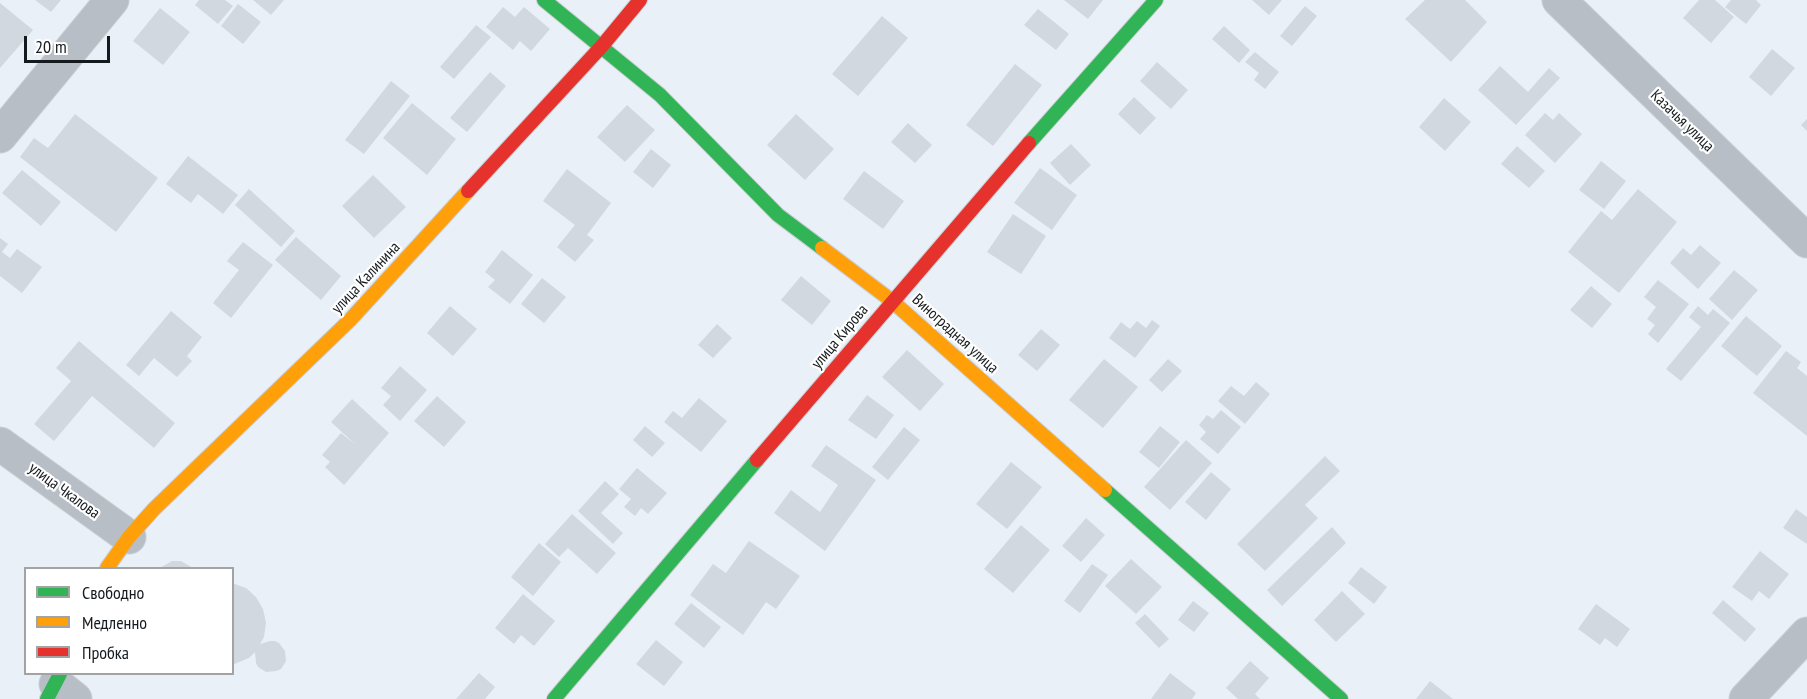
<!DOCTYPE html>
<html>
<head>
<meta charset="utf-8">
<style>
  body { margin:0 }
  #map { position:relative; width:1807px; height:699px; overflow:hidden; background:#e9f0f8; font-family:"PT Sans Narrow",sans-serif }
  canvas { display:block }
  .legend { position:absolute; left:24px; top:567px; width:210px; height:108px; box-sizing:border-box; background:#fff; border:2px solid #a1a3a5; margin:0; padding:8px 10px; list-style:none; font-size:18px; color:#151a1e }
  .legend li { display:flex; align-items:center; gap:12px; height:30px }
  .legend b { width:30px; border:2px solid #a1a3a5 }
  .scale { position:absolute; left:24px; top:36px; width:86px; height:27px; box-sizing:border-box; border:3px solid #151a1e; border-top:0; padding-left:8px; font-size:18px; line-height:21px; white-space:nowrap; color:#151a1e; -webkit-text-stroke:4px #fff; paint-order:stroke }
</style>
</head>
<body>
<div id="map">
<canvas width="1807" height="699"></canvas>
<ul class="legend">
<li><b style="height:8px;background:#30b455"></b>Свободно</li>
<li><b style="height:8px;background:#ff9f0a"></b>Медленно</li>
<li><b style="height:8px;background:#e5322d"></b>Пробка</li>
</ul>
<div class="scale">20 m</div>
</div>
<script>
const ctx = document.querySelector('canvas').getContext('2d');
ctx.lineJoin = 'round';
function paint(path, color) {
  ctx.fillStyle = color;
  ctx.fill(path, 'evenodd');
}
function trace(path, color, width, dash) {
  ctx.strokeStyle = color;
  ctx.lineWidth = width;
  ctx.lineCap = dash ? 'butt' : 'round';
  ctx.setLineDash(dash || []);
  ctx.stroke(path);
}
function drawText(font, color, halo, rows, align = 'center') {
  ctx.font = font + ' "PT Sans Narrow",sans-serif';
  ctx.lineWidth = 4.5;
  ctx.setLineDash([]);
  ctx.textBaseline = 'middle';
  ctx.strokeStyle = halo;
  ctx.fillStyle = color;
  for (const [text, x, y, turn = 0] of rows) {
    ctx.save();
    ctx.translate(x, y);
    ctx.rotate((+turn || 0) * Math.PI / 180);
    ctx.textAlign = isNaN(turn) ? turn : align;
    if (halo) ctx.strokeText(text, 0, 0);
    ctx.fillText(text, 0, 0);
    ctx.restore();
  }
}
paint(new Path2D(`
  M35,0H61L51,12Z
  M199,0H225L233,6L218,24L195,5Z
  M253,0H284L271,15Z
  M1064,0H1103L1088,19Z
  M1252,0H1282L1269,15Z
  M1425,0H1465L1487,22L1451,62L1405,19Z
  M1699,0H1715L1734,17L1711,43L1683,18Z
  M1731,0H1756L1761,5L1746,24L1725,7Z
  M0,3L33,30L0,68Z
  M238,4L261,22L243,44L221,26Z
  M1305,6L1317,16L1292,46L1280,36Z
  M503,7L515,17L524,7L550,29L531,51L520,41L513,50L486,27Z
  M160,8L190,32L163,65L133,41Z
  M1038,9L1069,34L1056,50L1024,25Z
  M882,16L908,38L858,96L832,74Z
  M476,25L491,37L454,79L440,67Z
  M1224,26L1250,50L1239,63L1212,39Z
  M1772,49L1795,68L1771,96L1749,77Z
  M1255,52L1279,72L1265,89L1254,80L1259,73L1245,62Z
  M1157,62L1188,90L1171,109L1140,81Z
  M1015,64L1042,85L993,146L966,125Z
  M1500,66L1528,92L1549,68L1560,78L1516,125L1478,90Z
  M490,72L506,86L467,132L450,118Z
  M391,81L410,96L364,154L345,140Z
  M1134,97L1156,118L1140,135L1118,114Z
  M1444,98L1471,122L1445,151L1419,127Z
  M412,103L456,139L427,175L383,138Z
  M627,105L655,130L625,162L597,137Z
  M1545,113L1553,120L1559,113L1582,134L1555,163L1525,135Z
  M75,114L158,178L116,232L20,157L34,138L48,148Z
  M796,114L834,149L805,180L767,145Z
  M1807,119V131L1801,125Z
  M908,123L932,145L915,163L891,142Z
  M1071,144L1091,165L1070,185L1050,163Z
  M1517,146L1545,171L1529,188L1501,164Z
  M651,149L671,165L653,188L633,172Z
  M188,156L238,195L223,214L198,194L191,203L166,184Z
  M1601,161L1626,181L1604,209L1579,190Z
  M1040,168L1077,195L1052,230L1014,203Z
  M567,169L611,203L587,235L594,240L575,262L557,247L575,225L543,201Z
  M22,170L61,202L41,226L2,193Z
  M864,171L904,201L883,229L843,199Z
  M373,175L406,207L374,238L342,206Z
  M249,189L295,231L281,247L235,205Z
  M1638,189L1677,222L1619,293L1568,252L1601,211L1612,220Z
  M1013,214L1046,236L1021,274L987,252Z
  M296,237L341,276L321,300L275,260Z
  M0,238L8,244L2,252L10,258L17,249L42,267L22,293L0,276Z
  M243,242L273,265L231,318L213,303L239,270L227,261Z
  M1700,245L1721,263L1698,289L1670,263L1683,248L1691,255Z
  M502,250L533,275L510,304L488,287L495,280L485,272Z
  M1734,270L1758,290L1732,320L1709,299Z
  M801,276L831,301L812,325L781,300Z
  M542,278L566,297L544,323L521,304Z
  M1658,280L1689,304L1658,343L1648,334L1655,325L1647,319L1656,307L1644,297Z
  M1591,286L1612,304L1592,328L1570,310Z
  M450,306L477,329L453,356L427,333Z
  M1698,306L1708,315L1713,309L1730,323L1681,381L1666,369L1701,327L1689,317Z
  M171,311L202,337L187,356L192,361L177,377L154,358L139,376L126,365Z
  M1746,316L1782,346L1757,376L1721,346Z
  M1152,320L1160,326L1135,358L1109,338L1121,322L1130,329L1137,321L1146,328Z
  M717,324L732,338L713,358L698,345Z
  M1041,329L1060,345L1037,371L1018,355Z
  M79,341L175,423L154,448L92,396L54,441L34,424L71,381L56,368Z
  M907,350L944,384L920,411L882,377Z
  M1786,351L1801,362L1797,368L1807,376V436L1753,393Z
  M1104,359L1138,387L1103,428L1069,400Z
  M1168,359L1182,371L1162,392L1149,380Z
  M400,366L427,390L400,421L383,405L391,396L381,388Z
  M1256,382L1270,394L1245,424L1218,401L1231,386L1244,396Z
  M867,395L894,415L876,439L848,420Z
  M437,396L466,422L444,447L414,421Z
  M699,398L727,421L701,452L664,422L673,411L682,418Z
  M352,399L389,433L344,485L325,467L330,462L322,455L341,433L356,445L331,422Z
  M1221,410L1241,427L1218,454L1200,439L1206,432L1199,425L1207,415L1213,419Z
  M645,426L665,443L652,457L633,440Z
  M1160,426L1180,442L1159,468L1139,452Z
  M904,427L920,440L888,480L872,467Z
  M1186,440L1212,463L1170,510L1144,487Z
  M826,445L876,480L825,551L774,513L791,490L820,512L838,485L811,466Z
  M1325,456L1340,471L1305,505L1318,518L1265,571L1237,544Z
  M1011,462L1042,487L1007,529L976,504Z
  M637,468L667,493L648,514L641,508L635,516L624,507L631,499L619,489Z
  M1211,472L1231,489L1206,520L1185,502Z
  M605,481L619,494L601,513L623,533L613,544L578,511Z
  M1796,509L1807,517V544L1783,528Z
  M572,514L616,553L597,574L568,548L559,557L545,544Z
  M1086,518L1105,535L1081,562L1062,546Z
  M1021,525L1050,550L1013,593L984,569Z
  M1332,527L1346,543L1282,606L1267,590Z
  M749,541L800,576L776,609L766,602L743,635L690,595L713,564L726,573Z
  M539,543L561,562L533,596L511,577Z
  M1760,551L1789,574L1769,599L1759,591L1752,601L1732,587Z
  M1131,559L1162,587L1136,614L1105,586Z
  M172,561H181L193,568H160Z
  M1092,564L1108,575L1080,613L1064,601Z
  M1361,567L1387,587L1374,604L1348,583Z
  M232,583L246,588L256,597L263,609L266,623L264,637L260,644L270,641H275L279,643L285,651L286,661L281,669L276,671L266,672L258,667L256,663L255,652L249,658L232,665Z
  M1342,591L1365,614L1336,642L1314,620Z
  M523,594L555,621L534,646L521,635L514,644L495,628Z
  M1723,600L1756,629L1745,642L1712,613Z
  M1193,601L1209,613L1194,632L1178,620Z
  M691,603L721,627L704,648L674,624Z
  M1596,604L1630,629L1617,647L1605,638L1600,645L1578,629Z
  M1145,614L1169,639L1159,648L1135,623Z
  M656,640L683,662L664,686L636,664Z
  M1250,661L1269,678L1255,694L1260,699H1238L1226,688Z
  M479,673L495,687L485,699H456Z
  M1170,673L1196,693L1192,699H1151Z
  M1430,681L1453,699H1416Z`), '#d2d8df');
const street = new Path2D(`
  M1559,0L1807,241
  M0,136L112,0
  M0,444L129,537
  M56,684L75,699
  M1746,699L1807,634`);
const fast = new Path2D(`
  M544,0L660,95L778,215L822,248
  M1029,143L1156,0
  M1105,490L1341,699
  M47,699L60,674
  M554,699L757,460`);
const slow = new Path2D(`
  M822,248L892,301L1105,490
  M107,568L129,537L154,509L350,320L468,191`);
const jam = new Path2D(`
  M468,191L602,46L640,0
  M757,460L1029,143`);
trace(street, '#c9ced3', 35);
trace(fast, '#c9ced3', 16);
trace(slow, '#c9ced3', 16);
trace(jam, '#c9ced3', 16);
trace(street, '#b7bec5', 33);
trace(fast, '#30b455', 14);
trace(slow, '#ff9f0a', 14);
trace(jam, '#e5322d', 14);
drawText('16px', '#151a1e', '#fff', [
  ["Казачья улица",1682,121,44],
  ["улица Калинина",366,278,-47],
  ["Виноградная улица",955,334,42],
  ["улица Кирова",840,337,-50],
  ["улица Чкалова",64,491,36]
]);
</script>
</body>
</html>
